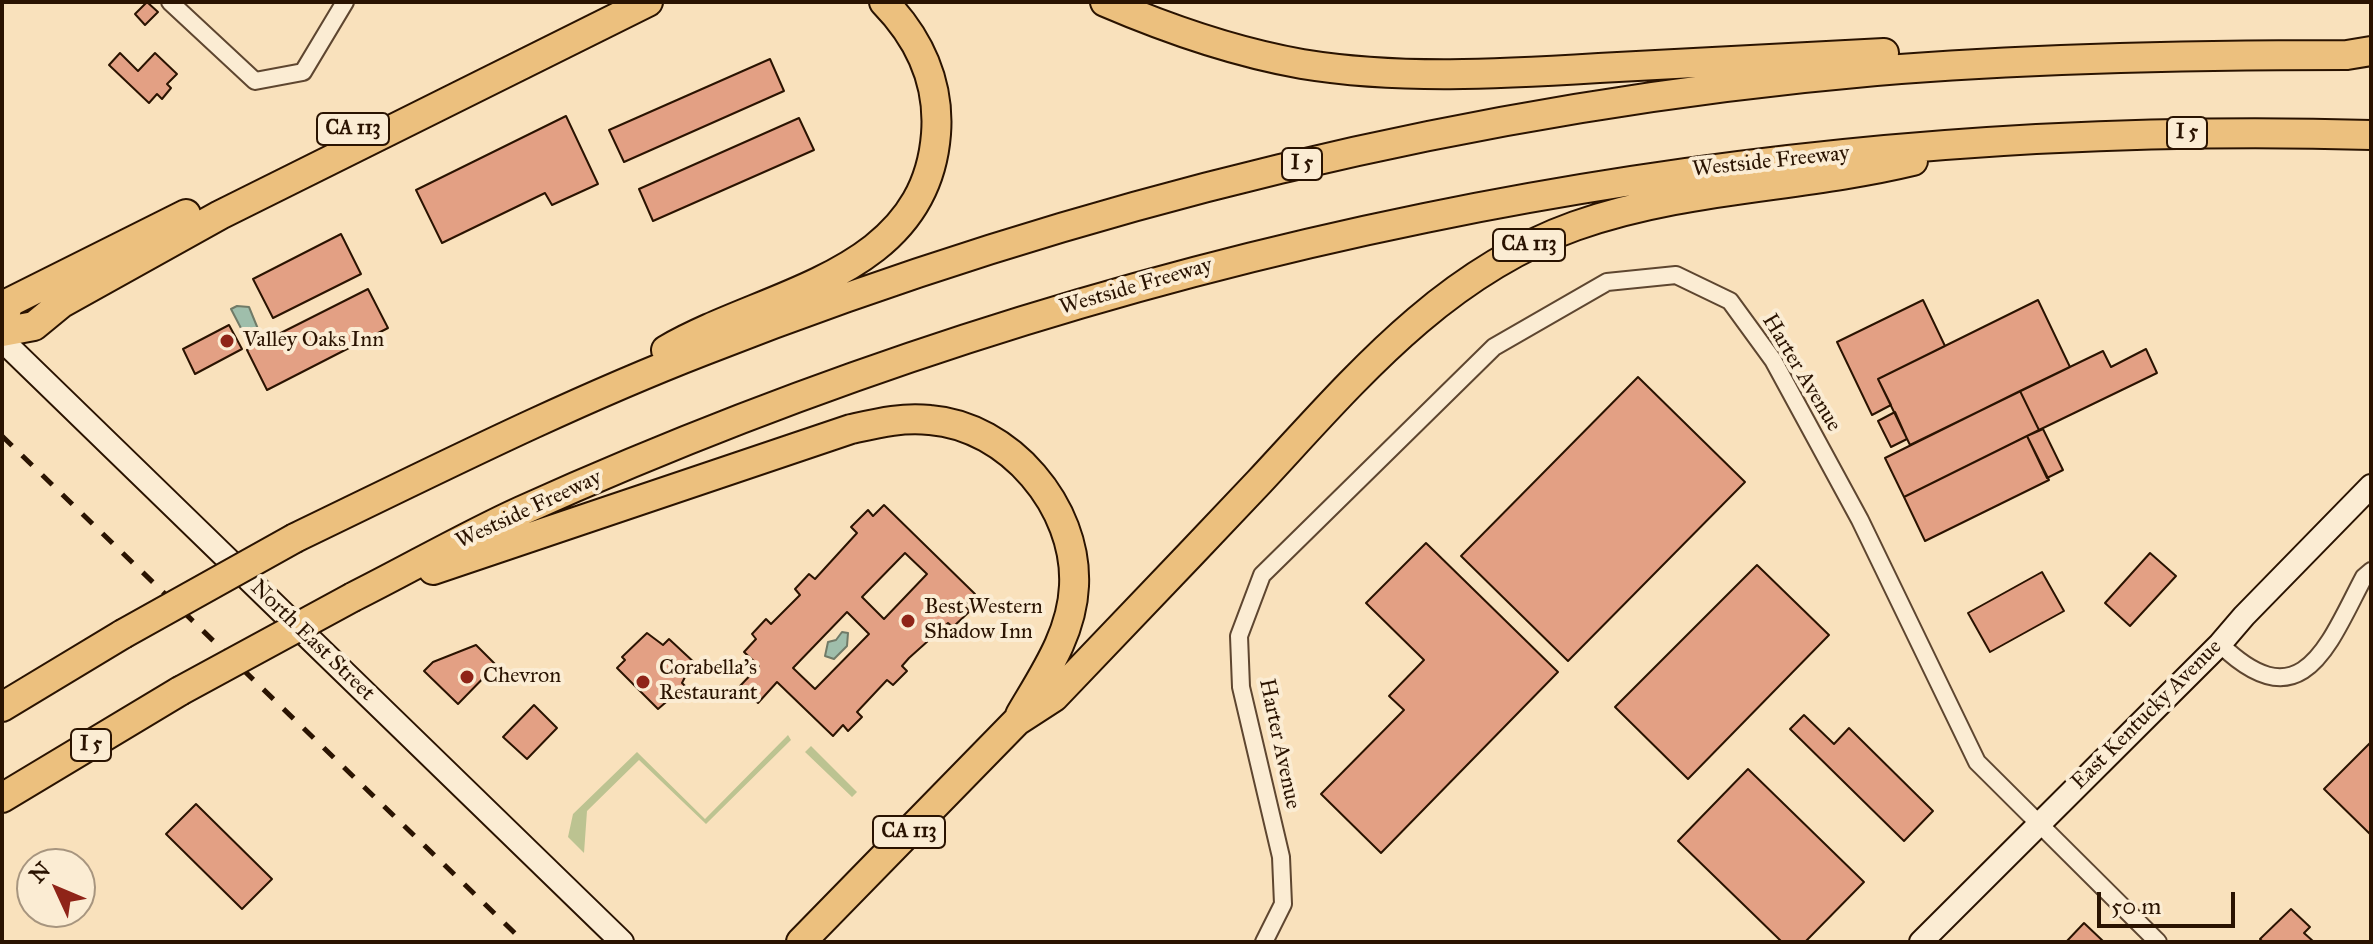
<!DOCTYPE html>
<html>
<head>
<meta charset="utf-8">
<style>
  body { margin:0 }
  #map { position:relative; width:2373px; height:944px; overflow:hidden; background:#f9e1bc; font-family:"IM FELL Great Primer",serif }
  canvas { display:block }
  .frame { position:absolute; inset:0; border:4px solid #2a1301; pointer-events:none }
  .north { position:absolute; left:16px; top:848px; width:80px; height:80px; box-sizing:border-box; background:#fbecd3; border:2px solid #a7957f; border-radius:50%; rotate:314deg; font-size:22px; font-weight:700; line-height:32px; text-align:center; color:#2a1301 }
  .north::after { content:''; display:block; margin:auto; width:28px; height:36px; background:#8f2418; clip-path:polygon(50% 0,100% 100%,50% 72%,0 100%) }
  .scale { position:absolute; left:2097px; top:892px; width:138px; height:36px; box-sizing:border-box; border:4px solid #2a1301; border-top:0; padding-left:10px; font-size:24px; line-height:28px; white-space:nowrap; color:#2a1301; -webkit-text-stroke:6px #fbecd3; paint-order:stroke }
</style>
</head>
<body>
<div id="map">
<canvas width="2373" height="944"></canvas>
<div class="frame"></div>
<div class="north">N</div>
<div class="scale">50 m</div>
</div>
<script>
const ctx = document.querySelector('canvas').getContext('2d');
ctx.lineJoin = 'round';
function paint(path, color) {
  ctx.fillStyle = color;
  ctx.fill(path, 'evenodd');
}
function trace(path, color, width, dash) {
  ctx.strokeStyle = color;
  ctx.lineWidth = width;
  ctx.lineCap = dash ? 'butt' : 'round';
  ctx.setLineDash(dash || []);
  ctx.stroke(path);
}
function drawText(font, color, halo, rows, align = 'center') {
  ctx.font = font + ' "IM FELL Great Primer",serif';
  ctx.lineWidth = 8;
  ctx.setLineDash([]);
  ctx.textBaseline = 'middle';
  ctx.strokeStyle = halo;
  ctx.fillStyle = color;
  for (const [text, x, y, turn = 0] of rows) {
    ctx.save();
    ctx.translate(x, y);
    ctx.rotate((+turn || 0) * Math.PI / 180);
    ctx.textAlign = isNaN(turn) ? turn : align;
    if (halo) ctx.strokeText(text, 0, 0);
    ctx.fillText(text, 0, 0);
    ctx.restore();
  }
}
paint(new Path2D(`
  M788,735L791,740L706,824L639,760L587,811L584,853L568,837L573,814L637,752L705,819Z
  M811,746L857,792L852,797L805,752Z`), '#bcc391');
const water = new Path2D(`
  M237,306L249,307L258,329L244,334L231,309Z
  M842,632L848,633L847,646L834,659L825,656L828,642L836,640Z`);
paint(water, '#9fbeab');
trace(water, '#707a67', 2);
const building = new Path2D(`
  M147,2L158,12L145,25L135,14Z
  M120,53L138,71L155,53L177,74L167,84L171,88L162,99L157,94L149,103L109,65Z
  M770,59L784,91L624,162L609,130Z
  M566,116L598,184L552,205L545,193L442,243L416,190Z
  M799,118L814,150L653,221L639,189Z
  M341,234L361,274L273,318L253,279Z
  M368,289L388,328L267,390L247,350Z
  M1923,300L1945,346L1878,379L1891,405L1872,415L1837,342Z
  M2038,300L2070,367L1910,445L1878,379Z
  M229,325L242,349L195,374L183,349Z
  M2146,349L2157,373L2039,430L2020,391L2103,351L2111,367Z
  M1638,377L1745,482L1568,661L1461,556Z
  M2020,391L2039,430L1904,497L1885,458Z
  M1895,412L1907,439L1891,447L1878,421Z
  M2043,429L2063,470L2047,478L2027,436Z
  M2027,436L2049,480L1925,541L1904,497Z
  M884,505L975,594L964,606L970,611L953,627L948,623L909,658L902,666L907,671L893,685L887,680L857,712L862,717L848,731L843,725L833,736L777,682L758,703L740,686L759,666L744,652L756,639L752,634L766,619L771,624L800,595L795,589L809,574L815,579L857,533L851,527L868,510L873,516ZM905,553L927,574L884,619L862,597ZM847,612L869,634L815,689L793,668Z
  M1426,543L1558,672L1381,853L1321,794L1404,710L1389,696L1424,660L1366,603Z
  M2150,553L2176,576L2130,626L2105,603Z
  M1757,565L1829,635L1688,779L1615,707Z
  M2042,572L2064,611L1990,652L1968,613Z
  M647,633L663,645L669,639L698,666L687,673L682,683L685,686L658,709L617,668L625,660L622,657Z
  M476,645L496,665L458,704L424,671L433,662Z
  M534,705L557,728L527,759L503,737Z
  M1804,715L1834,744L1849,728L1933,811L1904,841L1790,729Z
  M2371,742V835L2324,789Z
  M1748,769L1864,882L1805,942H1782L1678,841Z
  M196,804L272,879L242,909L166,834Z
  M2291,909L2310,927L2304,933L2314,942H2263L2260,939Z
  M2084,923L2104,942H2066Z`);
paint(building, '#e3a084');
trace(building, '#2a1301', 2);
const street = new Path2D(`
  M170,2L255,81L303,72L345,2
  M2220,644C2302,724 2329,643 2364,577L2371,571
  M1264,942L1283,904L1281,857L1241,687L1239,636L1262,575L1494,347L1607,282L1676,275L1730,301L1773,360L1860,520L1977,762L2158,942`);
const secondary = new Path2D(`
  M2,340L622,942
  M1921,942L2220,644L2244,616L2371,486`);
const highway = new Path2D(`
  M1105,2C1168,29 1234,52 1302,64C1400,80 1500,74 1599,68C1694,63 1789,58 1884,53
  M2,319L10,302L186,214
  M2,332L34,326L62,303L220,215L648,2
  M666,350C767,291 925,277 936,134C940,83 919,38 884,2
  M295,538C430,473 564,405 703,351C1078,204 1475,106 1876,71C2033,58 2190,55 2347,55L2371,51
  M433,570L851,429C878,423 902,417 930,420C1009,426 1078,507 1074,586C1072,634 1044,674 1020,715
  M353,597C409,569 464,537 521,511C1102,249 1734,117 2371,135
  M2,707L123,634
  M2,798L180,691
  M801,942L1017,721L1054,697C1123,625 1191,554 1259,482C1353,381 1441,274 1575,226C1684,187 1801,188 1913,161`);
trace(street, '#5e4630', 20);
trace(secondary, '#2a1301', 26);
trace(highway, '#2a1301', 32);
trace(street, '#fbecd3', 16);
trace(secondary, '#fbecd3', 22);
trace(highway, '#ecc07e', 28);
trace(new Path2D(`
  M2,436L524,942`), '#2a1301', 5, [14, 14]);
const highwayBridge = new Path2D(`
  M123,634L295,538
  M180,691L353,597`);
trace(highwayBridge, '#2a1301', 32, []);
trace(highwayBridge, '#ecc07e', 28);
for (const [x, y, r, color] of [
  [227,341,8,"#8f2418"],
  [908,621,8,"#8f2418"],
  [467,677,8,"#8f2418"],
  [643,682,8,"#8f2418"]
]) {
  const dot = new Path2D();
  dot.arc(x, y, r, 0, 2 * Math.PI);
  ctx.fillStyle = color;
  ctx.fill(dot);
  trace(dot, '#fbecd3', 3);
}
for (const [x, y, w] of [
  [353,129,72],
  [2187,133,40],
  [1302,164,40],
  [1529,245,72],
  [91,745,40],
  [909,832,72]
]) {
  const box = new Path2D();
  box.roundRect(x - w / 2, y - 16, w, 32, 6);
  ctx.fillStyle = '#fbecd3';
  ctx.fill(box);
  trace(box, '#2a1301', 2);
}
drawText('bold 20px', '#2a1301', null, [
  ["CA 113",353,129],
  ["I 5",2187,133],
  ["I 5",1302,164],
  ["CA 113",1529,245],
  ["I 5",91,745],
  ["CA 113",909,832]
]);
drawText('22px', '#2a1301', '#fbecd3', [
  ["Westside Freeway",1771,162,-6],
  ["Westside Freeway",1136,287,-16],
  ["Harter Avenue",1801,373,59],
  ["Westside Freeway",529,510,-25],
  ["North East Street",312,641,44],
  ["East Kentucky Avenue",2147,715,-45],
  ["Harter Avenue",1279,744,78]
]);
drawText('22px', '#2a1301', '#fbecd3', [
  ["Valley Oaks Inn",243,341],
  ["Best Western",924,608],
  ["Shadow Inn",924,633],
  ["Corabella's",659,669],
  ["Restaurant",659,694],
  ["Chevron",483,677]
], 'left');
</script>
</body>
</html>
